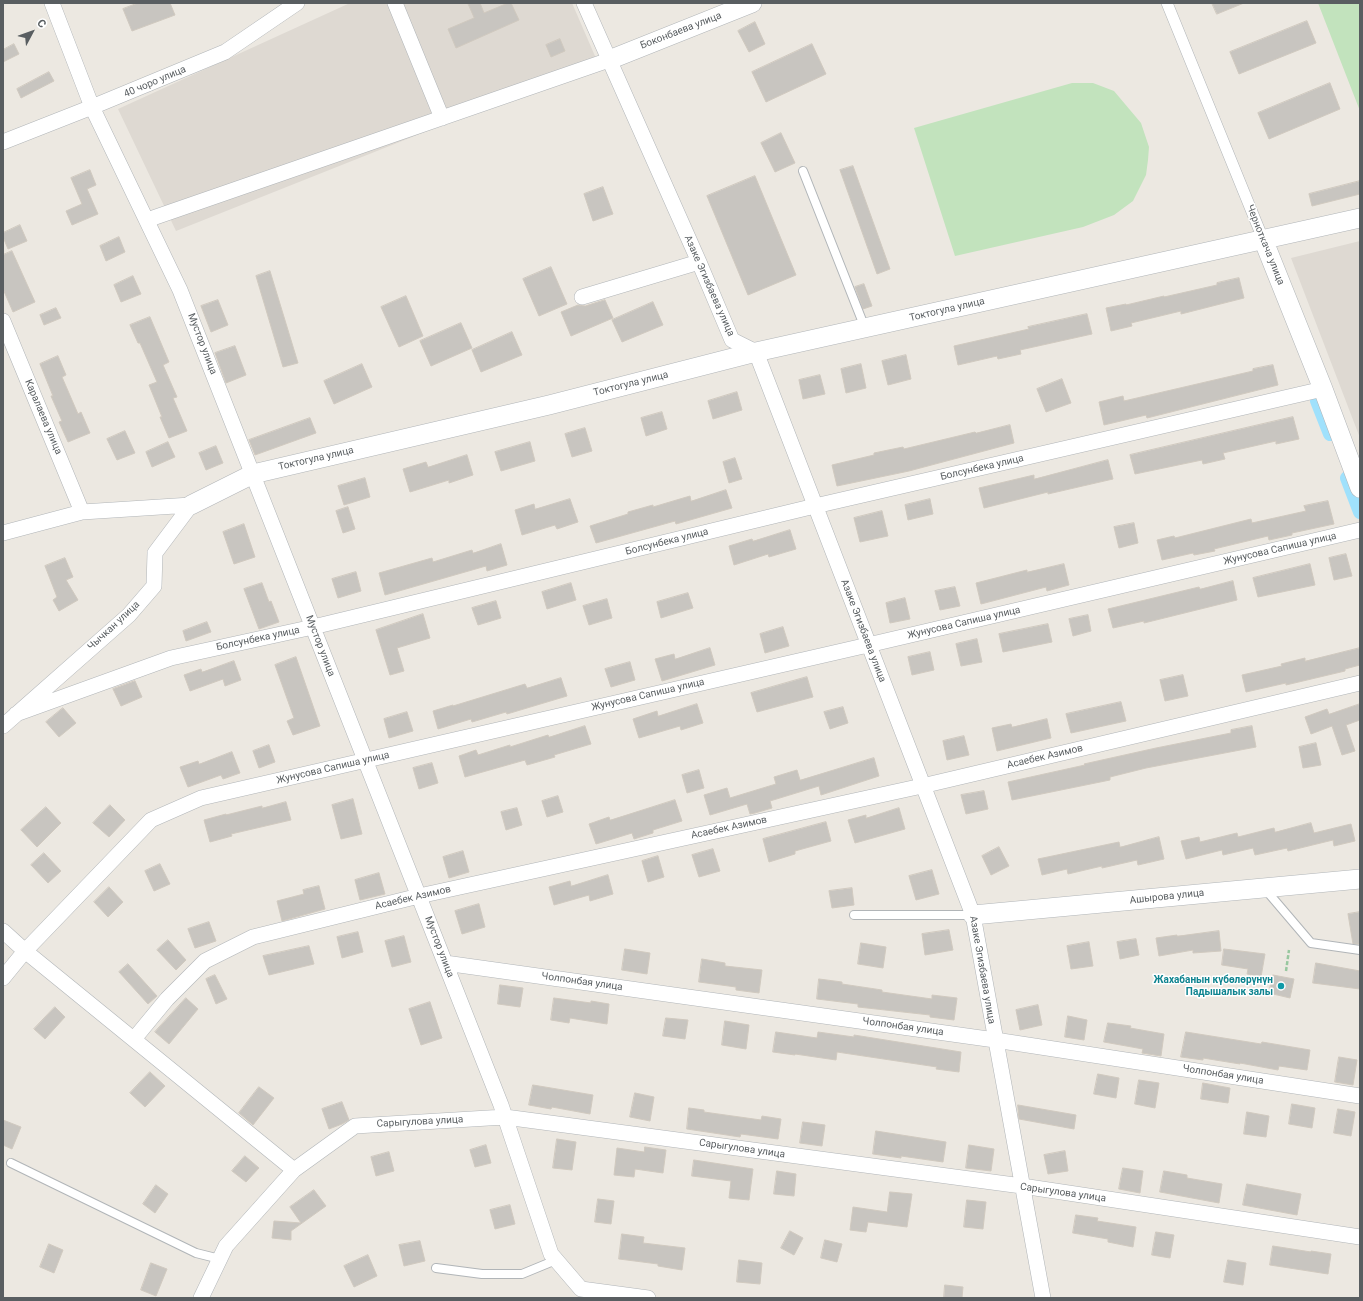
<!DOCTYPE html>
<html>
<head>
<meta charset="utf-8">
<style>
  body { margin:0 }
  #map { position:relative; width:1363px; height:1301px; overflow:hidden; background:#ece8e1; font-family:Roboto,sans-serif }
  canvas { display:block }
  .frame { position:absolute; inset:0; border:4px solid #595e61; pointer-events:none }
  .north { position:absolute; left:12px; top:12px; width:40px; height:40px; -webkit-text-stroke:3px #fff; paint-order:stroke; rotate:49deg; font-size:11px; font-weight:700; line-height:16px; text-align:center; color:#595e61 }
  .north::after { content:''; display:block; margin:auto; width:14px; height:18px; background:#595e61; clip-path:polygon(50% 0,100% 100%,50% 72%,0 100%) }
</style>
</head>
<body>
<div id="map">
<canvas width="1363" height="1301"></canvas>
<div class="frame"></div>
<div class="north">С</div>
</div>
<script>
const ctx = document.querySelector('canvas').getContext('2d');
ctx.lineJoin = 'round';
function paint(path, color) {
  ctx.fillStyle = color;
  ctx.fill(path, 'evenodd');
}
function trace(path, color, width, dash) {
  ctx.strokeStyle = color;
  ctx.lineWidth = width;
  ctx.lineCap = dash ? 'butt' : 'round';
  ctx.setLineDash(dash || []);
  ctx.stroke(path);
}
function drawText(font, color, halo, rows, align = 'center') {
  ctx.font = font + ' Roboto,sans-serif';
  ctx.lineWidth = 3;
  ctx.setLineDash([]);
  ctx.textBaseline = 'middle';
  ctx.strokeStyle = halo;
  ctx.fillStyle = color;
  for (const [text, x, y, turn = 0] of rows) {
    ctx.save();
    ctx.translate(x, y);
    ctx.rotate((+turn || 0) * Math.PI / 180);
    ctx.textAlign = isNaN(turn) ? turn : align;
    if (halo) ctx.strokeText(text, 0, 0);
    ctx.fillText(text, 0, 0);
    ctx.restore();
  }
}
paint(new Path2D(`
  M350,3H572L598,63L176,231L118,109Z
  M1360,241V438L1291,258Z`), '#ded9d2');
paint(new Path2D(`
  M1318,3H1360V111Z
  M1072,83H1093L1114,91L1141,123L1149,147L1148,160L1146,175L1133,201L1114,215L1083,227L955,256L914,128Z`), '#c2e3bd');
trace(new Path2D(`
  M1317,401L1330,434
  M1347,478L1360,512`), '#a0e1fc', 14);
const building = new Path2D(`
  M138,3H170L175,15L132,31L123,9Z
  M468,3H480L484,13L508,3H511L519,20L456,48L448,29L474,18Z
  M1212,3H1244L1217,14Z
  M1307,21L1316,43L1239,74L1230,52Z
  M755,22L765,44L749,52L738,31Z
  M560,39L565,51L551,57L546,45Z
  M14,44L19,54L3,62V50Z
  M812,44L826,74L766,102L752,72Z
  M49,72L54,81L21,98L17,89Z
  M1330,83L1340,109L1269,139L1258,113Z
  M781,133L795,163L775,172L761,143Z
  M853,166L890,269L877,274L840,170Z
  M90,170L96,185L87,189L98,214L72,225L66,211L82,204L71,178Z
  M755,176L796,275L748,295L707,196Z
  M1360,181V194L1312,206L1309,194Z
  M603,187L613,214L593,221L584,194Z
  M20,225L27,241L8,249L3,237V233Z
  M119,237L125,252L106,261L100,246Z
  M12,251L35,302L13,312L3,289V255Z
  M551,267L567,304L539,316L523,279Z
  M270,271L298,363L283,367L256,276Z
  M133,276L141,294L121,302L114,285Z
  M1239,278L1244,298L1181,314V311L1131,323L1132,326L1111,331L1106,308L1126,304V305L1164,296V297L1217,285V283Z
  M864,284L872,306L863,309L855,287Z
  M406,296L423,336L399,347L381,307Z
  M218,300L228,325L211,332L201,306Z
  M605,300L613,318L571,336L561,312L578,305L585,306Z
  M653,302L663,325L622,342L612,320Z
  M56,308L61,318L44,325L40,315Z
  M1087,314L1092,334L1020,350L1021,354L998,359L997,356L958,365L954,346L1029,329L1028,327Z
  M150,317L169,362L163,365L177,397L173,398L187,431L169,438L160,417H162L149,385L157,382L140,343H138L130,325Z
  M461,323L472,348L431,366L420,341Z
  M512,332L522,355L481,372L472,350Z
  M235,346L246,375L226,383L215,353Z
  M906,355L911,379L888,385L882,361Z
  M58,356L66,375L62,377L78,414L81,412L90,433L68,442L59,422L62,421L51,396H53L40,364Z
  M362,364L372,387L334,404L324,381Z
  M861,364L866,388L846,393L841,369Z
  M1273,365L1278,385L1147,418L1146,415L1104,425L1099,402L1123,396L1124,401L1253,371V369Z
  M820,375L825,394L803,399L799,380Z
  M1062,379L1071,403L1046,412L1037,389Z
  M737,392L742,410L713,419L708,401Z
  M662,412L667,429L646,436L641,418Z
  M1293,417L1299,439L1276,444V441L1223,453L1225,459L1203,464L1202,460L1135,474L1130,455Z
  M310,418L316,433L255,455L249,440Z
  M1010,425L1014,443L909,471L837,486L832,465L874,455V453L903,447L904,449L975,432L976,433Z
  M585,428L592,451L572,457L565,434Z
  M125,431L135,453L117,460L107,439Z
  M168,442L175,457L152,467L146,452Z
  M530,442L535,461L501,471L495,452Z
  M216,446L223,463L206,470L199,453Z
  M467,455L473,475L449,483V480L410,492L403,469L426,462L428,467Z
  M735,458L742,479L729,483L723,462Z
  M1108,460L1113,479L1048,494V492L984,508L979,488L1034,475V479Z
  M365,478L370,497L344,505L338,486Z
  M726,490L732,508L676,524L675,521L596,543L590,526L628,514V512L653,505V507L690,496L691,501Z
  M570,499L578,522L557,529L555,525L522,535L515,510L534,504L535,509Z
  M930,499L933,514L908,520L905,505Z
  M1328,501L1334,524L1292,533V535L1269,540L1268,536L1214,549L1215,551L1194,555L1193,553L1162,560L1157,540L1174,536L1175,538L1251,519L1252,523L1306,511L1304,506Z
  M348,507L355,529L343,533L336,511Z
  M882,511L888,536L860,542L854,518Z
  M1134,523L1138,543L1119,548L1114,527Z
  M244,524L255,557L234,564L223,532Z
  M790,530L796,549L769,557L768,554L734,565L729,546L752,539L753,541Z
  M501,544L507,565L487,571L486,566L385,595L379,573L432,558L433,562L472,550L473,553Z
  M1346,554L1352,576L1334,580L1329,558Z
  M65,558L73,577L66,580L78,600L59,611L53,600L57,597L45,566Z
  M1064,564L1069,585L1047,591L1046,587L981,604L976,583L1027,570V572Z
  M1310,564L1315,585L1258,597L1253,578Z
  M356,572L361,591L338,598L332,579Z
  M1233,581L1237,600L1144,623V621L1113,628L1108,609L1199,587L1200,589Z
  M262,583L269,602L271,601L279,622L259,629L244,589Z
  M571,583L576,600L547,609L542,592Z
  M955,587L960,606L940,610L935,591Z
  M688,593L693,608L661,618L657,602Z
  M905,598L910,619L890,623L886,603Z
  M607,599L612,618L589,625L583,606Z
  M496,601L501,618L478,625L472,608Z
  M423,614L430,638L397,648L404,671L390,675L376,630Z
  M1088,615L1091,631L1073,636L1069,619Z
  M207,622L211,632L186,641L183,631Z
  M1048,624L1052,642L1003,652L999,634Z
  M783,627L789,646L765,653L760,634Z
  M977,639L982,662L961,666L956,644Z
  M710,648L715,665L662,681L655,659L674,654L675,659Z
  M1360,648V665L1345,669V671L1286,685V683L1246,692L1242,675L1282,666L1281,664L1305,658V661Z
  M930,652L934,670L912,675L908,657Z
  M296,657L320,726L293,735L287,721L294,718L275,665Z
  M234,661L241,680L225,686L223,679L190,691L184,675L201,669L202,672Z
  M630,662L635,680L611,687L605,669Z
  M1183,675L1188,696L1165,701L1160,680Z
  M807,677L813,697L757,712L751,693Z
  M561,678L567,696L507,714L506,712L472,722L471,719L438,729L433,711L453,705V706L525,684L527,688Z
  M135,681L142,697L121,706L113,689Z
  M1121,702L1126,721L1071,733L1066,714Z
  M697,704L703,723L681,730L680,726L639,738L633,719L657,711L658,716Z
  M1360,704V720L1346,725L1355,751L1342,755L1332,726L1311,734L1305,717L1327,709L1329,714Z
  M843,707L848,723L830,729L824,712Z
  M63,708L76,723L59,737L46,722Z
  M407,712L413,731L389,738L384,719Z
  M1047,719L1051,738L997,751L992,728L1011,724L1012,727Z
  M585,726L591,744L554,755L555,757L527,765L525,760L465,777L459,756L476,750L478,755L510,745V747L548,735L549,737Z
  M1252,726L1256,747L1146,768L1110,777V780L1012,800L1008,782L1085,765L1084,764L1156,748L1231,733V730Z
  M964,736L969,755L947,760L943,741Z
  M1316,743L1321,765L1303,768L1299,747Z
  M269,745L275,762L259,768L253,751Z
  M232,752L240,773L223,779L221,775L188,787L180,767L198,761L199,764Z
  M874,758L879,776L821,795L819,786L770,801L772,808L755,813L750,814L747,804L710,815L704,795L727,788L730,798L776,784L774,777L797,770L800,780Z
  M432,763L438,783L419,789L413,768Z
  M699,770L704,788L687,793L682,775Z
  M984,791L988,809L966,814L961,795Z
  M558,796L563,812L547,817L542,801Z
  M353,799L362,834L341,839L332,805Z
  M675,800L682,821L653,830V833L634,839L632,833L596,844L589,824L609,817L610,820Z
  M286,802L291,820L231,834L232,836L210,842L204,820L226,814V815L262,806V808Z
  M110,805L125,820L109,837L93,823Z
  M46,807L61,823L37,847L21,830Z
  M517,808L522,825L506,830L501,812Z
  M899,808L905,829L855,843L848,820L866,815V818Z
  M826,822L831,841L795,851V854L769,862L763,839Z
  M1311,823L1314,833L1351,824L1355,841L1334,846L1333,840L1288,851L1287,848L1255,855L1253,848L1223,855L1222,850L1186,859L1181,841L1199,837L1200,842L1237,833L1238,837L1274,828L1275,832Z
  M1159,837L1164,859L1138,865L1137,860L1102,868V866L1068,874L1067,869L1042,875L1038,859L1119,842L1120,847Z
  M999,847L1009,866L991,875L982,856Z
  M713,849L720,871L699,877L692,855Z
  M463,851L469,872L449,878L443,857Z
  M44,853L61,871L48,883L31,865Z
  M658,856L664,877L648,882L642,861Z
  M160,864L170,884L154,891L145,871Z
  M932,870L939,894L916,900L909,876Z
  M379,873L385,894L360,900L355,880Z
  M608,875L613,894L590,901L589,895L554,905L549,887L570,881L571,886Z
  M319,886L325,909L282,921L277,901L304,894L303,890Z
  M109,887L123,902L108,917L94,902Z
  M852,888L854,905L832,908L829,891Z
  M479,904L485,927L462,934L455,911Z
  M1360,912V944H1353L1348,914Z
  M209,922L216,941L195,948L188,929Z
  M949,930L953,950L925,955L922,934Z
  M1219,931L1221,951L1193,953V950L1159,956L1156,938L1177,935V936Z
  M358,932L363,952L342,958L337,937Z
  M404,936L411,962L392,967L385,941Z
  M1136,939L1139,955L1120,959L1117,942Z
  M168,940L186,960L176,970L157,950Z
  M1089,942L1093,966L1071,969L1067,946Z
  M861,943L886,947L883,968L858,964Z
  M309,946L314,964L269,975L263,956Z
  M625,949L650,953L647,974L622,970Z
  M1224,949L1265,954L1261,977L1247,974L1248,969L1222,965Z
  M702,959L725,963V966L762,970L759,993L736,990V987L699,982Z
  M1316,963L1360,971V989L1313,983Z
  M128,964L157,996L148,1004L119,972Z
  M215,975L227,999L216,1004L206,979Z
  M1273,975L1294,979L1290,998L1269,993Z
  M819,979L842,982V984L882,990V992L932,999V995L957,998L954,1020L930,1017V1015L858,1007V1004L817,999Z
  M500,985L523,988L520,1007L498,1004Z
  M186,998L198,1009L169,1044L155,1032Z
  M554,998L591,1003V1001L609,1004L607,1024L570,1018L569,1023L551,1020Z
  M430,1002L442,1038L421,1045L409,1009Z
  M1038,1005L1042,1025L1020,1030L1016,1010Z
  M55,1007L65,1017L45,1039L34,1029Z
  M1068,1016L1087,1020L1084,1040L1065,1037Z
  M666,1018L688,1020L685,1039L663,1036Z
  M725,1021L749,1025L746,1049L722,1045Z
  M1108,1023L1131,1026L1130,1028L1164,1034L1161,1056L1142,1053L1143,1049L1104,1042Z
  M776,1032L817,1038L818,1032L854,1037V1035L961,1052L959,1072L936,1069L937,1067L837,1052L836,1060L795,1054V1055L773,1052Z
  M1186,1032L1261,1044L1262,1042L1310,1050L1307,1070L1279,1066L1278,1070L1240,1063V1064L1203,1058V1060L1181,1057Z
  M1339,1057L1357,1060L1353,1085L1335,1082Z
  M150,1072L165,1086L145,1107L130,1093Z
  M1098,1074L1119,1078L1116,1098L1094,1094Z
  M1139,1080L1159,1083L1155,1108L1135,1104Z
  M1203,1083L1230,1088L1228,1103L1201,1099Z
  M533,1085L593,1095L590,1114L552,1107L551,1109L529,1105Z
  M259,1087L274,1098L253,1125L239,1113Z
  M635,1093L654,1097L650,1121L630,1117Z
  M342,1102L349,1120L342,1124L329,1129L322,1109Z
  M1292,1104L1315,1108L1312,1128L1289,1124Z
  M1018,1105L1076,1115L1074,1129L1019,1119L1018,1109Z
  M689,1108L704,1110V1112L761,1120L762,1116L781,1119L778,1139L741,1134L740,1137L687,1129Z
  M1338,1109L1355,1112L1351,1136L1334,1133Z
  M1247,1112L1269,1116L1266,1137L1244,1134Z
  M3,1120L21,1127L12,1149L3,1145Z
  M803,1122L825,1125L822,1146L800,1143Z
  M876,1131L946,1142L943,1162L901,1156V1158L873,1154Z
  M557,1139L576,1142L572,1170L553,1168Z
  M486,1145L491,1163L475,1167L470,1150Z
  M969,1145L994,1149L991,1171L966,1168Z
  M645,1147L666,1150L663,1173L635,1169L634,1177L614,1175L617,1148L644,1152Z
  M1065,1151L1068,1171L1048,1174L1044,1155Z
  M389,1152L394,1171L376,1176L371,1157Z
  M245,1156L259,1168L246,1182L232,1171Z
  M694,1160L753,1169L749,1200L729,1198L731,1181L692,1176Z
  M1123,1168L1143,1171L1140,1193L1119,1189Z
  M777,1171L796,1174L794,1196L774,1194Z
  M1164,1171L1187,1175V1178L1222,1184L1219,1203L1160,1192Z
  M1247,1184L1301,1194L1297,1215L1243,1205Z
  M156,1185L168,1194L155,1213L143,1204Z
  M314,1190L326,1206L291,1231V1240L272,1238L274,1221L301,1223L290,1207Z
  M890,1192L912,1194L907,1227L868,1222L866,1232L850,1230L853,1207L887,1212Z
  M598,1199L614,1201L611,1224L595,1222Z
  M967,1200L986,1202L983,1229L964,1227Z
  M510,1205L515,1224L495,1229L490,1210Z
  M1076,1215L1098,1218L1097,1221L1136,1227L1133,1247L1108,1242V1239L1073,1233Z
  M790,1231L803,1238L794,1255L781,1248Z
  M1156,1232L1174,1235L1170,1258L1152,1255Z
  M622,1234L644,1237L643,1243L685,1248L682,1270L658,1266V1264L619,1259Z
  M825,1240L842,1244L837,1262L821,1258Z
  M420,1241L425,1261L404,1266L399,1245Z
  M49,1244L63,1250L54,1273L40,1267Z
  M1273,1246L1311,1252V1251L1331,1254L1328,1274L1270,1265Z
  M368,1255L377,1276L354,1287L344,1266Z
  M739,1260L762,1263L760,1284L737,1282Z
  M1228,1260L1246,1263L1243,1285L1224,1282Z
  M151,1263L167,1269L156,1296L141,1290Z
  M945,1285L963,1287L962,1298H944Z`);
paint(building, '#c8c5c0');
trace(building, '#d0c9bf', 1);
const service = new Path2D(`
  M803,171L865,328
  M1265,889L1311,943L1360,950
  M854,915H973
  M11,1163L196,1253L220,1259
  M436,1268L482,1274H522L556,1260`);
const pedestrian = new Path2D(`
  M1167,3L1263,239`);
const minor = new Path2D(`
  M52,3L92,107L180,290L501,1105L551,1254L581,1289
  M395,3L442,118
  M584,3L699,262L732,340L756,352L973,915L1043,1298
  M3,142L92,107L225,52L297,3
  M147,220L609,60
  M582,297L699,262
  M3,321L82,512
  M3,533L82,512L191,505
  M16,714L171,658L313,627L815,506L1323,389
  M3,726L129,615L154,586L155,553L191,505
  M3,931L25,951L294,1170
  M445,963L995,1040L1360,1096
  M3,978L25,951L151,820L201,798L868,645L1360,530
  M134,1039L167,999L205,961L253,937L419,896L922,786L1360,683
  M581,1289L648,1298
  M201,1298L226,1246L294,1170L355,1126L505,1117L1022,1186L1360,1237`);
const tertiary = new Path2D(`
  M609,60L752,3
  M1263,239L1323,389L1360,488
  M191,505L253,474L549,405L756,352L1360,218
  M973,915L1360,879`);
trace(service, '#b1b5b8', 10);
trace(pedestrian, '#b1b5b8', 12);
trace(minor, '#b1b5b8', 16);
trace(tertiary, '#b1b5b8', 20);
trace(new Path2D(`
  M1286,971L1289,950`), '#98c79f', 2.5, [4, 2]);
trace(service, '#fff', 8);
trace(pedestrian, '#fff', 11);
trace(minor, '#fff', 15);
trace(tertiary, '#fff', 19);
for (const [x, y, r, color] of [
  [1281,986,4,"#0f9aa8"]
]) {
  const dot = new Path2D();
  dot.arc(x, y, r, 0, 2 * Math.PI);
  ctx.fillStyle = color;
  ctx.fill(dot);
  trace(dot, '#fff', 1.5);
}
drawText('10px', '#595e61', '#fff', [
  ["Боконбаева улица",681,31,-21],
  ["40 чоро улица",155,82,-23],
  ["Черноткача улица",1265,245,68],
  ["Азаке Эгизбаева улица",709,286,66],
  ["Токтогула улица",947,310,-13],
  ["Мустор улица",202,344,69],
  ["Токтогула улица",631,384,-14],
  ["Каралаева улица",43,417,67],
  ["Токтогула улица",316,459,-13],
  ["Болсунбека улица",982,468,-13],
  ["Болсунбека улица",667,542,-14],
  ["Жунусова Сапиша улица",1280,549,-13],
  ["Жунусова Сапиша улица",964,623,-13],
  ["Чычкан улица",114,626,-43],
  ["Азаке Эгизбаева улица",863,631,69],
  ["Болсунбека улица",258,639,-12],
  ["Мустор улица",320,646,69],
  ["Жунусова Сапиша улица",648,695,-13],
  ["Асаебек Азимов",1045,757,-13],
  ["Жунусова Сапиша улица",333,768,-13],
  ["Асаебек Азимов",729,828,-12],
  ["Ашырова улица",1167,897,-6],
  ["Асаебек Азимов",413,898,-13],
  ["Мустор улица",439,947,69],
  ["Азаке Эгизбаева улица",982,970,80],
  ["Чолпонбая улица",582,982,8],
  ["Чолпонбая улица",903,1027,8],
  ["Чолпонбая улица",1223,1075,9],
  ["Сарыгулова улица",420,1122,-3],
  ["Сарыгулова улица",742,1149,8],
  ["Сарыгулова улица",1063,1193,8]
]);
drawText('bold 10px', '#0d838f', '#fff', [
  ["Жахабанын күбөлөрүнүн",1273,980],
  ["Падышалык залы",1273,992]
], 'right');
</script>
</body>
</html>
